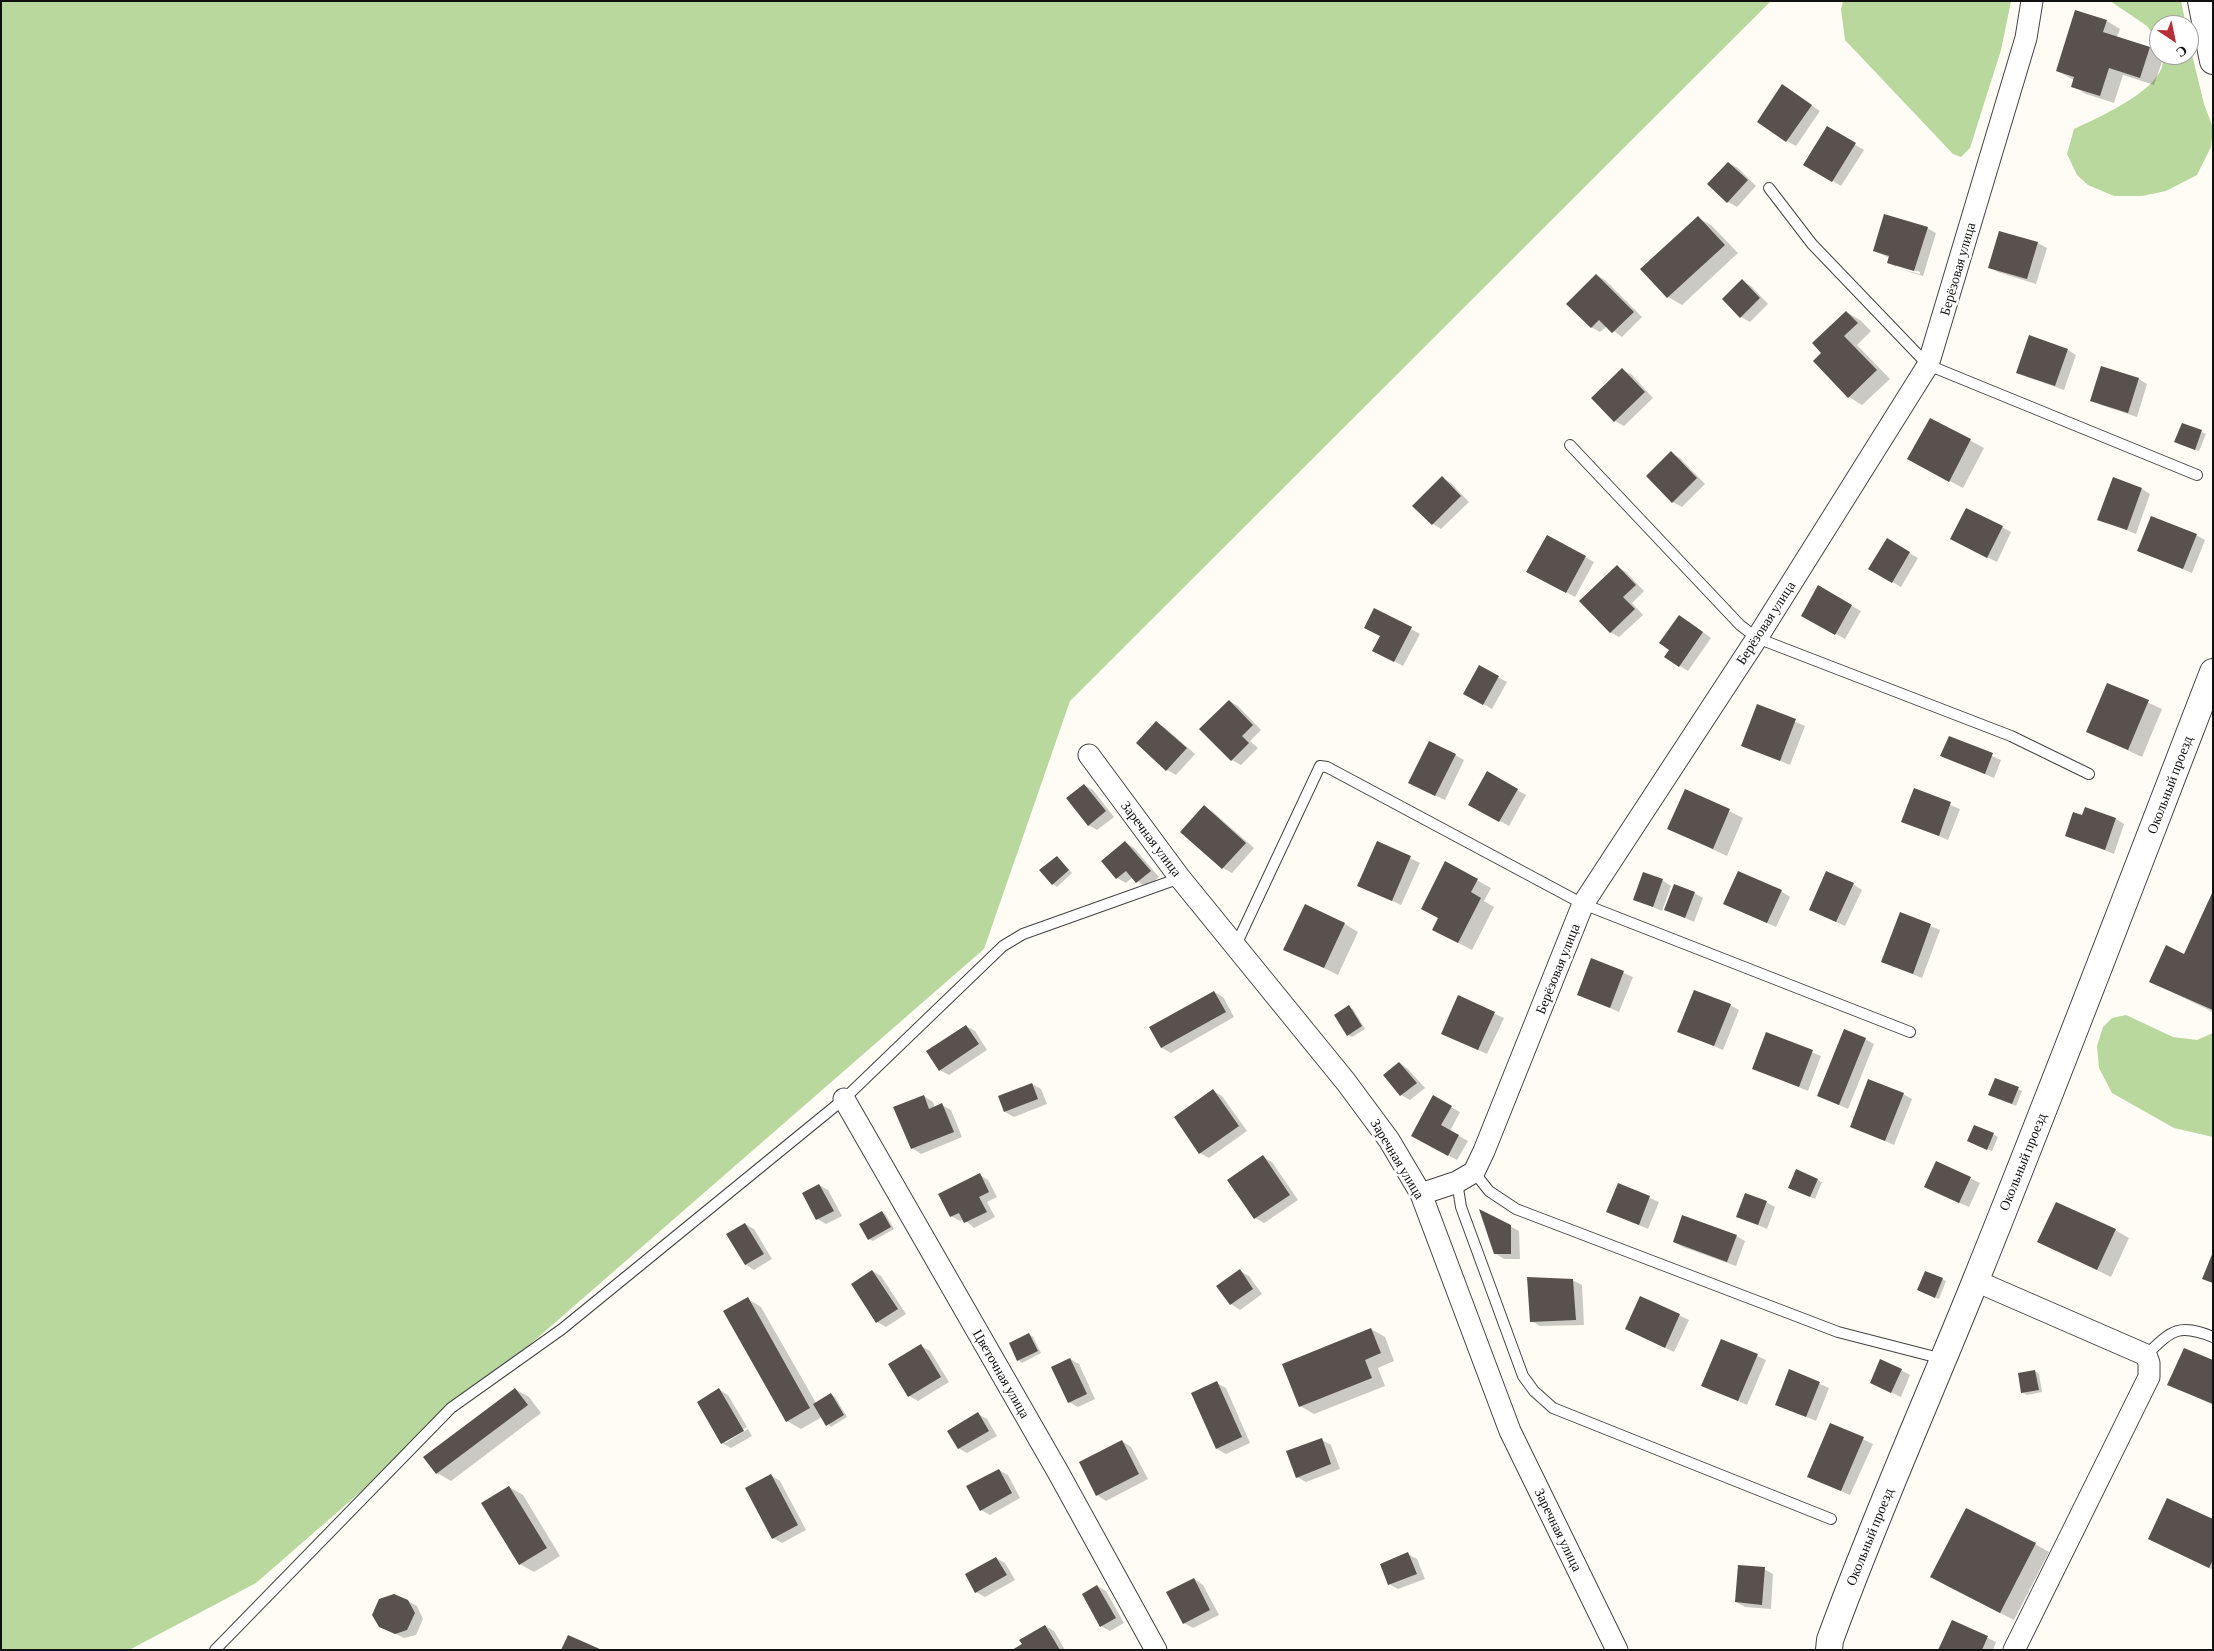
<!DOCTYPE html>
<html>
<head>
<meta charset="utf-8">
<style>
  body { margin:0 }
  #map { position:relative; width:2214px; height:1651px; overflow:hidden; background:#fefcf4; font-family:"Crimson Pro",serif }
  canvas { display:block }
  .frame { position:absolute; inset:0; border:2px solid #101010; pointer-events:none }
  .north { position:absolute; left:2149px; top:15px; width:50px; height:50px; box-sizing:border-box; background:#fff; border:1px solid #9f9f9f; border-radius:50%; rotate:146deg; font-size:14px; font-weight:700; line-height:20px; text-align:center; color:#101010 }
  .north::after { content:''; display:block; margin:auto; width:18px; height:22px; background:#b92f35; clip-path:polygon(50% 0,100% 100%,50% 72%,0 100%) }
</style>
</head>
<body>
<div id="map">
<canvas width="2214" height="1651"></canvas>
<div class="frame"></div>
<div class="north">С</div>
</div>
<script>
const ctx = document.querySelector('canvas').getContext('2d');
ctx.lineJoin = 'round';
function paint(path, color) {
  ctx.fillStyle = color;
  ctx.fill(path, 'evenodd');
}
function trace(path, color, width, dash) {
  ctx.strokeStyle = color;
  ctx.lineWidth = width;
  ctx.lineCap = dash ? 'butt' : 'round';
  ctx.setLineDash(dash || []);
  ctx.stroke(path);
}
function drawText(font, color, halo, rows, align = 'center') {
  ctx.font = font + ' "Crimson Pro",serif';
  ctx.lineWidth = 5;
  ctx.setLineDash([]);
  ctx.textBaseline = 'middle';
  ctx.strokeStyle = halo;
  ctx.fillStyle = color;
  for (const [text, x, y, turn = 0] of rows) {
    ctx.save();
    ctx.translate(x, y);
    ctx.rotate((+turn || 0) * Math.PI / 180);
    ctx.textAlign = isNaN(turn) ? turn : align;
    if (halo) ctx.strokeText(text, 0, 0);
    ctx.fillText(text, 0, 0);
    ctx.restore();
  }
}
paint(new Path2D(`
  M1,1H1771L1070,701L984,949L256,1583L129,1650H1Z
  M1843,1H2011L2001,50L1970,148L1961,157L1953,154L1845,40L1841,9Z
  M2110,1H2181L2186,25H2159V43L2147,26Z
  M2189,42L2204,104L2213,128L2211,147L2197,175L2166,191L2142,196H2114L2088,185L2077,175L2067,154L2074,129C2097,118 2172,86 2162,55H2189Z
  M2126,1015L2173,1037L2197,1040L2213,1033V1137L2174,1128L2112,1093L2099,1068L2097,1046L2103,1027L2112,1018Z`), '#b8d89e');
paint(new Path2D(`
  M2107,21L2120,29L2117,37L2150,48L2159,53V55L2164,56L2154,85L2123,75L2114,103L2086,94L2072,86L2074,80L2057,71Z
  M1791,91L1820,111L1796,146L1787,141Z
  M1827,128L1864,150L1841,186L1805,164Z
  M1729,163L1738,168L1756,186L1737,207L1728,202Z
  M1698,218L1711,225L1738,253L1682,305L1668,297L1642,269Z
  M1927,228L1936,233L1923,276L1896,268L1920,274V272L1896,265V267L1888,263L1890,258L1874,251Z
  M2000,232L2038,243L2047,248L2036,284L1998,272L1989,267Z
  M1596,275L1605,280L1642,317L1622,337L1607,326L1600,332L1591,327Z
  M1742,281L1751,286L1768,304L1750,322L1741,317Z
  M1846,312L1860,320L1871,331L1857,345L1890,379L1862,405L1849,397L1823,353Z
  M2068,350L2076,355L2064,390L2027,377L2018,372Z
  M1623,370L1632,375L1653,398L1624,426L1615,421Z
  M2139,379L2147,384L2137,417L2101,405L2092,400Z
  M1931,419L1984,448L1963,488L1923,467Z
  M2183,424L2206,434L2199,451L2180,444Z
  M1671,453L1680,458L1705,484L1682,507L1673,502L1648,476Z
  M1442,478L1451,483L1469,502L1441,529L1433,524Z
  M2142,489L2150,494L2136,534L2099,519Z
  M2002,527L2011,532L1997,562L1961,544Z
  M2196,535L2205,540L2192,573L2139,551Z
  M1547,536L1594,562L1575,597L1528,571Z
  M1887,540L1918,558L1901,587L1870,569Z
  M1617,567L1626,572L1644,591L1632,603L1643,615L1619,637L1610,632Z
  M1819,587L1861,611L1845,639L1803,616Z
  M1375,610L1420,634L1403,666L1383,655L1381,636Z
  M1688,621L1711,638L1688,671L1680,666Z
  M1479,667L1507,682L1492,709L1464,693Z
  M2108,684L2162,709L2142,757L2088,732Z
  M1229,701L1238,706L1261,730L1250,741L1258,748L1241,765L1232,760Z
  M1758,706L1805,726L1790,765L1743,745Z
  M1156,722L1165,728L1195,754L1176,775L1167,770Z
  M1949,737L2001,760L1994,778L1942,756Z
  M1455,755L1464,760L1445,800L1419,788Z
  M1487,773L1526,795L1509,826L1470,804Z
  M1084,785L1093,790L1114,817L1097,830L1088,825Z
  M1686,790L1743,818L1727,856L1669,829Z
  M1914,790L1960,809L1948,840L1903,821Z
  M1205,807L1213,812L1254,848L1232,873L1223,868Z
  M2083,817L2116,819L2124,824L2114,854L2067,835Z
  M1125,842L1134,848L1159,877L1146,888L1133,877L1126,883L1117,878Z
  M1378,843L1420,863L1401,905L1368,890Z
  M1057,857L1072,873L1057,887L1053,884Z
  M1446,863L1491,888L1484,901L1494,907L1472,950L1447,937L1439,918Z
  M1662,880L1671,886L1662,911L1634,899Z
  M1853,884L1862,890L1845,926L1811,910Z
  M1781,891L1790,897L1776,927L1733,908Z
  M1694,893L1703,898L1694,922L1665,909Z
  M2213,894V1012L2151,982L2185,955Z
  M1900,914L1940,930L1922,978L1882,962Z
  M1345,924L1358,932L1338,975L1285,949Z
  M1592,960L1633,977L1619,1012L1579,994Z
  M1214,992L1223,997L1234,1017L1171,1053L1162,1048L1151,1028Z
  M1458,997L1504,1018L1487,1054L1451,1038Z
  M1730,1005L1739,1010L1723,1050L1679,1031Z
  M1349,1007L1353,1009L1365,1029L1352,1037L1348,1035Z
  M966,1026L975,1031L987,1050L949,1075L940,1070Z
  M1767,1034L1821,1056L1808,1091L1753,1068Z
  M1865,1039L1874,1044L1848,1109L1819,1096Z
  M1400,1063L1408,1069L1425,1088L1410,1100L1401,1095Z
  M1032,1084L1041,1089L1047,1104L1014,1117L1005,1112Z
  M2018,1089L2022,1091L2016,1106L1994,1096Z
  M1213,1091L1222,1096L1247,1131L1209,1158L1200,1153Z
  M1903,1094L1912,1099L1894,1145L1851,1126Z
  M924,1096L933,1102L935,1108L942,1105L951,1110L962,1137L921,1154L912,1148Z
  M1433,1097L1460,1112L1450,1131L1468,1141L1457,1160L1412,1135Z
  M1975,1126L1998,1137L1992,1151L1973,1143Z
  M1263,1157L1272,1162L1298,1200L1264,1223L1255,1218Z
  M1936,1163L1980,1183L1969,1207L1934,1192Z
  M1796,1171L1822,1182L1815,1199L1793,1189Z
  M980,1175L988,1180L997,1197L987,1202L995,1217L974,1228L964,1219L960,1221L951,1216Z
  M819,1185L828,1190L842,1216L826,1224L817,1219Z
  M1619,1185L1659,1202L1648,1229L1617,1216Z
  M1766,1202L1775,1207L1767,1229L1737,1216Z
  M882,1212L886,1215L894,1229L873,1241L869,1239Z
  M745,1224L754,1229L772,1259L754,1270L745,1264Z
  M1510,1226L1519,1231L1520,1259H1504L1495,1253Z
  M2115,1230L2129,1238L2111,1277L2039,1242Z
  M1736,1236L1745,1241L1736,1266L1683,1247L1674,1242Z
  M873,1271L881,1276L906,1314L886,1327L877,1322Z
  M1240,1271L1249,1276L1262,1294L1240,1310L1231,1304Z
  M1942,1279L1946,1281L1939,1299L1922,1292Z
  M1572,1280L1582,1285L1584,1325L1540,1326L1531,1321Z
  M1640,1297L1689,1320L1674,1352L1626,1329Z
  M748,1299L761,1307L816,1403L831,1395L835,1397L847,1417L831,1427L822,1417L801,1429L787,1421Z
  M1371,1329L1385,1337L1394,1361L1378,1368L1385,1386L1314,1414L1300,1406Z
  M1029,1334L1033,1337L1041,1353L1022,1363L1018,1360Z
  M1722,1340L1766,1360L1747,1405L1703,1385Z
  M921,1346L930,1351L949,1382L918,1401L909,1396Z
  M1070,1359L1079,1364L1095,1399L1078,1407L1069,1402Z
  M2213,1362V1405L2169,1384Z
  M1901,1370L1910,1375L1901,1397L1871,1383Z
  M1790,1371L1829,1388L1816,1421L1777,1404Z
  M2035,1371L2039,1374L2042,1392L2027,1395L2022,1392L2019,1374Z
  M1217,1383L1226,1388L1250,1443L1226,1454L1217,1449L1193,1394Z
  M515,1389L529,1397L541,1413L451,1481L437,1473Z
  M720,1390L728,1395L747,1427L725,1440V1443L748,1429L752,1436L731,1448L722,1443Z
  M978,1414L987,1419L997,1436L967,1453L958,1448Z
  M1831,1424L1873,1444L1850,1495L1818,1481Z
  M1322,1440L1331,1445L1340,1469L1306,1482L1297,1477Z
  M1122,1441L1131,1447L1148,1479L1106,1501L1097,1495Z
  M999,1470L1008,1475L1020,1498L990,1515L981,1510Z
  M771,1475L780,1481L806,1530L782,1543L773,1538Z
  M509,1487L523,1495L560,1556L534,1572L520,1564Z
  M2213,1521V1570L2149,1539Z
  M2035,1544L2049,1552L2014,1620L1945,1585Z
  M1408,1554L1417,1559L1425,1579L1398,1589L1389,1584Z
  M996,1558L1005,1563L1015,1580L985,1597L976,1592Z
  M1764,1569L1773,1574L1771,1609L1745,1607L1736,1602Z
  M1194,1579L1203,1585L1219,1615L1193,1628L1184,1623Z
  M1097,1586L1106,1591L1124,1623L1110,1631L1101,1626Z
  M408,1601L417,1606L423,1619L416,1635L404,1638L380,1626Z
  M1952,1621L1996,1642L1993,1650H1939Z
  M1045,1626L1054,1631L1065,1650H1014Z`), '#0003');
paint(new Path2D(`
  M2075,10L2107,20L2103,32L2150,47L2140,78L2109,68L2100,96L2071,87L2074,77L2056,71Z
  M1782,84L1812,105L1786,142L1757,122Z
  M1827,126L1856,143L1832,182L1803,165Z
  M1728,162L1748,180L1727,203L1707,184Z
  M1884,214L1928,227L1914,271L1887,263L1889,256L1873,251Z
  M1698,216L1725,245L1667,298L1640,269Z
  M1999,231L2038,242L2027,279L1988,268Z
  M1596,274L1634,312L1612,333L1599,320L1591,328L1566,304Z
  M1742,279L1760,298L1740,318L1722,299Z
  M1846,311L1858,323L1844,336L1877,370L1848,398L1813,361L1821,353L1812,343Z
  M2029,335L2068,349L2055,386L2016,373Z
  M2101,366L2139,378L2128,413L2090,401Z
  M1622,368L1645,392L1614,422L1591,398Z
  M1930,418L1971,439L1949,482L1907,459Z
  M2182,423L2202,430L2195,450L2174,442Z
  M1671,451L1697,478L1672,503L1646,476Z
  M1442,476L1461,496L1432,525L1412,506Z
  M2113,477L2142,488L2127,530L2097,520Z
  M1966,508L2003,526L1987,558L1950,539Z
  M2151,516L2197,534L2183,569L2137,551Z
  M1547,535L1586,556L1566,593L1526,572Z
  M1887,538L1910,552L1892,583L1868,569Z
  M1617,565L1636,585L1623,597L1635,609L1610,633L1579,601Z
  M1818,585L1852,605L1835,635L1801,616Z
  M1374,608L1412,627L1394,662L1372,651L1380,636L1364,628Z
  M1679,615L1703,632L1679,667L1664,657L1669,650L1659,643Z
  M1479,665L1499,676L1483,705L1463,694Z
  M2107,683L2149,700L2128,750L2086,732Z
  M1229,700L1253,725L1242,736L1249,743L1231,761L1199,729Z
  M1757,704L1796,719L1780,761L1741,746Z
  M1156,721L1187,748L1166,771L1136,743Z
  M1949,736L1993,753L1985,774L1940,756Z
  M1429,741L1456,754L1435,796L1408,783Z
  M1487,771L1518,789L1499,822L1468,805Z
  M1084,784L1106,811L1088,826L1066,798Z
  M1914,788L1951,802L1939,836L1901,822Z
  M1685,789L1730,809L1713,849L1667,829Z
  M1204,805L1246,843L1222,869L1180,832Z
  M2085,807L2116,818L2105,850L2065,836L2073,812L2082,815Z
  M1125,841L1151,871L1136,883L1126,871L1116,879L1101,861Z
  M1377,841L1411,856L1392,901L1357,886Z
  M1057,856L1069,870L1052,885L1039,870Z
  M1445,861L1478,879L1471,892L1481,898L1458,943L1432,930L1438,918L1421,909Z
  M1738,871L1782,890L1767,923L1723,904Z
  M1826,871L1854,883L1836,922L1809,910Z
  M1643,872L1663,879L1653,907L1633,900Z
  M1674,884L1695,892L1685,918L1664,910Z
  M2213,891V1010L2149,982L2166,945L2184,954Z
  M1305,904L1345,923L1324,968L1283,950Z
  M1900,912L1931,924L1913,974L1881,962Z
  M1591,958L1624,971L1610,1008L1577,995Z
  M1694,990L1731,1004L1714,1046L1677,1032Z
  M1214,991L1226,1012L1161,1048L1149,1027Z
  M1458,995L1495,1012L1478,1050L1441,1034Z
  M1349,1005L1362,1026L1347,1036L1334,1015Z
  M966,1025L979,1044L939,1071L926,1051Z
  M1844,1029L1866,1038L1839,1105L1817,1096Z
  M1766,1032L1813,1050L1799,1087L1752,1069Z
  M1399,1062L1417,1083L1400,1096L1383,1075Z
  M1995,1078L2019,1087L2012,1104L1988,1095Z
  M1868,1079L1904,1093L1885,1141L1850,1127Z
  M1032,1083L1038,1099L1004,1112L998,1096Z
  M1213,1089L1239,1126L1199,1154L1174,1117Z
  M924,1095L929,1109L942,1103L954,1132L911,1149L893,1107Z
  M1433,1095L1452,1106L1441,1125L1459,1135L1448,1156L1411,1136Z
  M1974,1125L1994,1133L1987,1150L1967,1141Z
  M1263,1155L1290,1195L1254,1219L1227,1180Z
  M1936,1161L1971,1177L1959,1203L1924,1187Z
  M1796,1169L1818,1179L1810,1197L1788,1188Z
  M980,1173L989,1192L979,1197L987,1212L964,1223L959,1213L950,1217L938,1194Z
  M1618,1183L1650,1196L1639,1225L1606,1212Z
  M819,1184L834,1211L816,1220L802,1193Z
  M1745,1193L1767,1201L1758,1225L1736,1217Z
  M2056,1202L2116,1229L2097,1270L2037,1242Z
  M1479,1209L1511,1225V1254H1494Z
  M882,1211L891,1227L868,1240L859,1224Z
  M1682,1215L1737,1235L1727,1262L1673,1242Z
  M745,1223L764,1254L745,1265L726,1234Z
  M2213,1252V1283L2202,1279Z
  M1240,1269L1253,1289L1230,1305L1216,1286Z
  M872,1270L898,1309L876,1323L851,1284Z
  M1925,1271L1943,1278L1935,1298L1917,1290Z
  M1527,1277L1573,1279L1576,1320L1530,1322Z
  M1640,1296L1680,1314L1665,1348L1625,1329Z
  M748,1297L810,1408L786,1422L723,1311Z
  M1371,1328L1381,1353L1365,1360L1372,1378L1299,1407L1282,1364Z
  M1029,1333L1038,1351L1017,1361L1009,1343Z
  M1721,1339L1758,1354L1738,1401L1701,1386Z
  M921,1344L941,1377L908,1397L888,1364Z
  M2184,1348L2213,1360V1404L2167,1385Z
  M1070,1358L1087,1394L1068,1403L1051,1367Z
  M1880,1359L1902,1369L1891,1393L1870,1383Z
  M1789,1369L1820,1382L1806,1417L1775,1405Z
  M2035,1370L2039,1390L2021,1393L2018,1373Z
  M1217,1381L1242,1437L1216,1449L1191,1393Z
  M515,1388L528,1405L436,1474L423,1457Z
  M719,1388L744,1431L721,1444L697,1402Z
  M831,1393L844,1415L826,1426L813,1404Z
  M978,1412L989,1431L958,1449L947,1431Z
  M1830,1423L1864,1437L1841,1491L1807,1477Z
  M1322,1438L1331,1464L1296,1478L1286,1451Z
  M1122,1440L1139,1474L1096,1496L1079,1462Z
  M999,1469L1012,1493L980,1511L966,1486Z
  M771,1474L798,1525L772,1539L745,1488Z
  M509,1486L547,1548L519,1565L481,1503Z
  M2167,1498L2213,1519V1560L2209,1568L2148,1539Z
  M1966,1508L2036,1543L2000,1613L1930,1577Z
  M1408,1552L1417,1574L1388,1585L1380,1564Z
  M996,1557L1007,1575L975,1593L965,1574Z
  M1738,1565L1765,1567L1762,1605L1735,1602Z
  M1194,1578L1210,1610L1183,1624L1166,1592Z
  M1097,1585L1116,1618L1100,1627L1082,1594Z
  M394,1594L408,1600L415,1613L407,1630L395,1634L379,1627L372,1615L379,1599Z
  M1952,1620L1988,1636L1982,1650H1938Z
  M1045,1625L1060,1650H1012L1022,1644L1019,1640Z
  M568,1635L602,1650H561Z`), '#58514d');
const service = new Path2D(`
  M1769,188L1812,244L1928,365L2197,475
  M1570,445L1740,625L1757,638L2011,736L2089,774
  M1236,945L1320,766L1327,767L1583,904L1910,1032
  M1474,1172L1489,1191L1516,1209L1838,1332L1943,1359
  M1457,1182L1461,1207L1523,1376L1534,1391L1553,1408L1831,1519
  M2146,1355C2172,1330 2178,1323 2213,1337
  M215,1650L451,1408L562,1329L844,1099L1003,946L1023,934L1180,878`);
const minor = new Path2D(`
  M1089,755L1180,878L1346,1082L1389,1140L1421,1194L1510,1431L1617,1650
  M844,1099L1058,1472L1156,1650
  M1421,1194L1457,1182L1474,1172L1484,1151L1583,904L1757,638L1928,365L2026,38L2032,1
  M1976,1281L2146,1355L2149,1363V1377L2014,1650`);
const tertiary = new Path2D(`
  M2201,1L2213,61
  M1829,1650L1830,1640C1874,1519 1927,1401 1975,1282C2057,1079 2134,876 2213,672`);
trace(service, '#434343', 12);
trace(minor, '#434343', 23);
trace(tertiary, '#434343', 28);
trace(service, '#fff', 10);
trace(minor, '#fff', 21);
trace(tertiary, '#fff', 26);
drawText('14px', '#101010', '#fff', [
  ["Берёзовая улица",1958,269,-74],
  ["Берёзовая улица",1766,623,-57],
  ["Окольный проезд",2170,785,-69],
  ["Заречная улица",1151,839,53],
  ["Берёзовая улица",1558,969,-68],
  ["Заречная улица",1397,1159,59],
  ["Окольный проезд",2023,1162,-68],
  ["Цветочная улица",1001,1374,60],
  ["Заречная улица",1558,1530,64],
  ["Окольный проезд",1870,1537,-68]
]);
</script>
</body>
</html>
